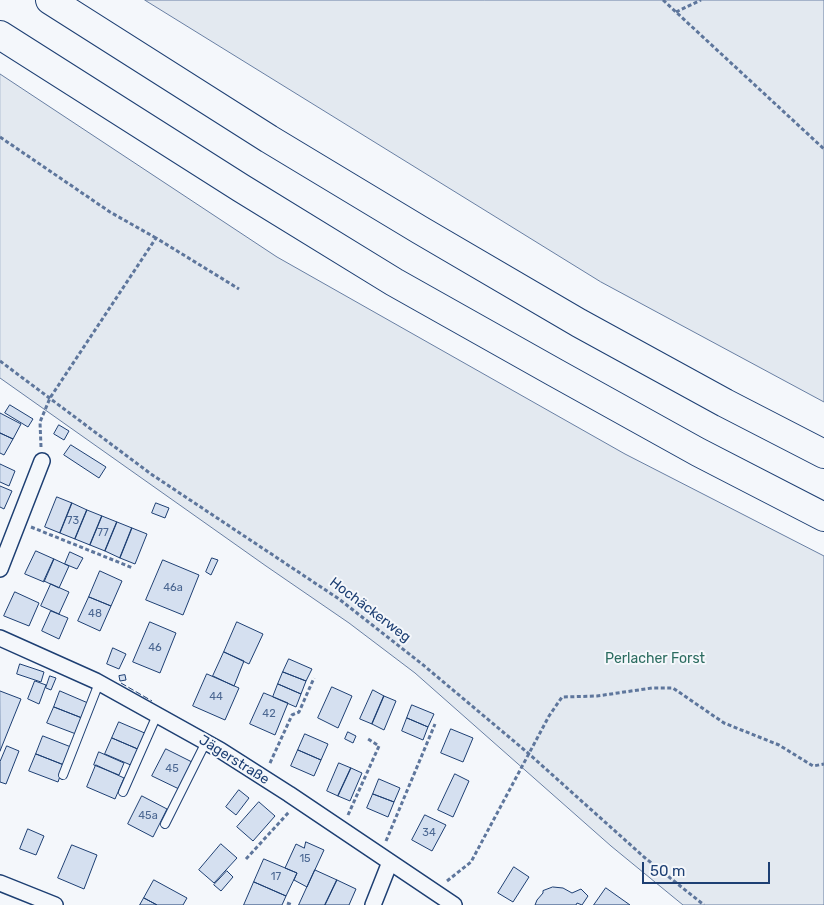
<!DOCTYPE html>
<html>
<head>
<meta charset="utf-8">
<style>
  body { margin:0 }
  #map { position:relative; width:824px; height:905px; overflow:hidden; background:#f4f7fb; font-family:Rubik,sans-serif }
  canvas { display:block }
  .scale { position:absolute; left:642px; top:862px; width:128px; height:22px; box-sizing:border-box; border:2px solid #1d3f73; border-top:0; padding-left:6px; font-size:15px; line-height:18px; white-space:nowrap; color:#1d3f73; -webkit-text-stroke:4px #f4f7fb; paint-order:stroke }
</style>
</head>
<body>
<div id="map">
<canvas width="824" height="905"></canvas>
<div class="scale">50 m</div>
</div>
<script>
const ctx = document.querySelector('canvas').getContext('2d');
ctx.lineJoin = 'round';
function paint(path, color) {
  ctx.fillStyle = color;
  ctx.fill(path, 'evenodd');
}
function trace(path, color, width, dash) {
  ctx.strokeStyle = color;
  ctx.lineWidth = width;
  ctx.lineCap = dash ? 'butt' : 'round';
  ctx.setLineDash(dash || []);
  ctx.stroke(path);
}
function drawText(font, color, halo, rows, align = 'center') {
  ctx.font = font + ' Rubik,sans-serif';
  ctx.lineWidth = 4;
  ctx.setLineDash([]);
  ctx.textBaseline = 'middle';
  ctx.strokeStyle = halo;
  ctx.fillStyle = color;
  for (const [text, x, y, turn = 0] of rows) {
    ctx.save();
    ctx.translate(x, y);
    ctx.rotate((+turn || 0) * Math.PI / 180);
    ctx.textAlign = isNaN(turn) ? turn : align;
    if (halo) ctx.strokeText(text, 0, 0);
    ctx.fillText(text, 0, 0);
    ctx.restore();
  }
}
const green = new Path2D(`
  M145,0H824V402L601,282Z
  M0,74L277,257L625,454L824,556V905H683L611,846L415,673L349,623L266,566L0,378Z`);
paint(green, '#e3e9f0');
trace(green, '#687fa3', 1);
const building = new Path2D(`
  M10,405L33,419L28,427L5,413Z
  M0,413L21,424L13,439L0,433Z
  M59,425L69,431L64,440L54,434Z
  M0,433L13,439L4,455L0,453Z
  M71,445L106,467L99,478L64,455Z
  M0,464L15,471L9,486L0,482Z
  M0,486L12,491L4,509L0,507Z
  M57,497L72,503L60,533L45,527Z
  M72,503L87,510L75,539L60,533Z
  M156,503L169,508L165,518L152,513Z
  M87,510L102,516L90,545L75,539Z
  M102,516L117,522L105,551L90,545Z
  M117,522L132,528L120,558L105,551Z
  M132,528L147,534L135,564L120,558Z
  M36,551L54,559L44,582L25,574Z
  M70,552L83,558L77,569L65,564Z
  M212,558L218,560L211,575L206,572Z
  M54,559L69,566L59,588L44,581Z
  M163,560L199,575L183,615L146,600Z
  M100,571L122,581L111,606L89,597Z
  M51,584L69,592L59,614L41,606Z
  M15,592L39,603L29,626L4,616Z
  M89,597L111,606L100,631L78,621Z
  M51,611L68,618L59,639L42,631Z
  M150,622L176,633L160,673L133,662Z
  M237,622L263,634L249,664L224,652Z
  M113,648L126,654L119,669L107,664Z
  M224,652L244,661L234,686L213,676Z
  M289,659L312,669L306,681L283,672Z
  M20,664L44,672L41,682L17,674Z
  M283,672L306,681L301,694L278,684Z
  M207,674L239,688L225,720L193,706Z
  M125,675L126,680L120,681L119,676Z
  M50,676L56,678L51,690L46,688Z
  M35,681L46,685L39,704L28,699Z
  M278,684L301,694L296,707L273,697Z
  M332,687L352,696L338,728L318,718Z
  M373,690L384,696L372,724L360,719Z
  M0,691L21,699L0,751Z
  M60,691L88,703L82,718L54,707Z
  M264,693L288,703L275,735L250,724Z
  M384,696L396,701L384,730L372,724Z
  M412,705L434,714L428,727L407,718Z
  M54,707L82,718L76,734L47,723Z
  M407,718L428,727L423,740L402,731Z
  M119,722L147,734L140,750L112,738Z
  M451,729L473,738L463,762L441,753Z
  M348,732L356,736L353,743L345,739Z
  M305,734L328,744L321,760L298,750Z
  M43,736L71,747L64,765L36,754Z
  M112,738L140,750L133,766L105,754Z
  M7,746L19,751L6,784L0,782V762Z
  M166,749L192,762L179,789L152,776Z
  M298,750L321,760L314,776L291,766Z
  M99,752L124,763L119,775L94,765Z
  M36,754L64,765L58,782L29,771Z
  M339,763L351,768L338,796L327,791Z
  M96,765L124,778L115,799L87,787Z
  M351,768L362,773L350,801L338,796Z
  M455,774L469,781L453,817L438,810Z
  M379,779L400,788L394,802L373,794Z
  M239,790L249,798L236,815L226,807Z
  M373,794L394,802L388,817L367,808Z
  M142,796L167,809L153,837L128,824Z
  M259,802L275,816L253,841L237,827Z
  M425,815L446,825L432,851L412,840Z
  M28,829L44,836L36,855L20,849Z
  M306,842L324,850L307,887L294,880L297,873L285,868L296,844L304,848Z
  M221,844L237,858L214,883L199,870Z
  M72,845L97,855L84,889L58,878Z
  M264,859L297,873L286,896L254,882Z
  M514,867L529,877L513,902L498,893Z
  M315,870L337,880L325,905H299Z
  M227,871L233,877L221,891L214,885Z
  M154,880L187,898L183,905H157L144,898Z
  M337,880L356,889L349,905H325Z
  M254,882L286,896L282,905H244Z
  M553,887L563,888L572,893L581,889L588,896L582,905L577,903L576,905H535L537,900L543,893V891Z
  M606,888L630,905H594Z
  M144,898L157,905H140Z`);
paint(building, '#d5e0f0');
trace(building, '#1d3f73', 1);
const lane = new Path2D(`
  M63,775L99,683
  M123,792L157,715
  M165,824L206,742`);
const street = new Path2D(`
  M0,569L42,461
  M0,638L96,681L220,750L289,794L454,905
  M0,883L55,905
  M373,905L390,862`);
const highway = new Path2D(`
  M50,0L269,139L420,230L579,323L725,403L824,454
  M0,35L241,188L394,282L554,372L698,452L824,517`);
trace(lane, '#1d3f73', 10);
trace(street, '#1d3f73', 18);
trace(highway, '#1d3f73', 30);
trace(new Path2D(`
  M663,0L824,149
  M676,12L701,0
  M0,137L110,212L156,238
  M0,361L151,474L339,599L422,664L528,753L644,857L704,905
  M41,447L40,422L50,398L156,238L239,289
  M31,527L133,568
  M270,763L292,715L299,712L314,678
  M348,815L379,746L368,739
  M386,841L435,724
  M246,859L289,812
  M447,881L471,862L549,716L562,697L597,696L652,688H673L724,723L779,745L813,766L824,764
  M287,903L292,905`), '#5e769c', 3, [4, 2.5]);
trace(lane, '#f4f7fb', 8);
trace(street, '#f4f7fb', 15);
trace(highway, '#f4f7fb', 28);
trace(new Path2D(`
  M121,683L152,701`), '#1d3f73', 1, [6, 2.5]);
drawText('11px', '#4b6792', null, [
  ["73",73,521],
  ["77",103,533],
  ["46a",173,588],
  ["48",95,614],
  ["46",155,648],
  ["44",216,697],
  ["42",269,714],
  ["45",172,769],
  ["45a",148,816],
  ["34",429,833],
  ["15",305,859],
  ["17",276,877]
]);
drawText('14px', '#1d3f73', '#f4f7fb', [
  ["Hochäckerweg",370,610,37],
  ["Jägerstraße",234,760,32]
]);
drawText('14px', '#2c6c60', '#f4f7fb', [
  ["Perlacher Forst",655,659]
]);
</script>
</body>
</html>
